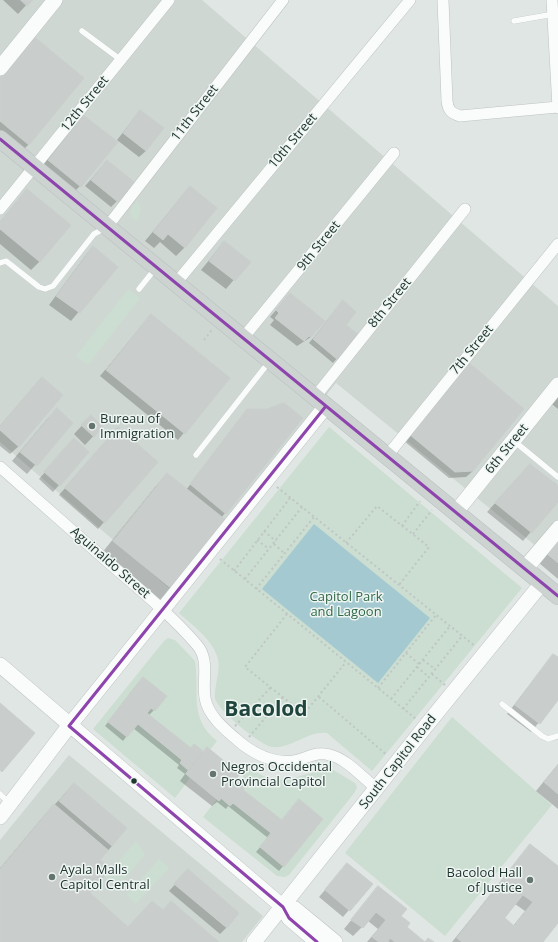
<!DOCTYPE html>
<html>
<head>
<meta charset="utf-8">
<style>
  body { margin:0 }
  canvas { display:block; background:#e0e6e3 }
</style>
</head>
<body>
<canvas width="558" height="942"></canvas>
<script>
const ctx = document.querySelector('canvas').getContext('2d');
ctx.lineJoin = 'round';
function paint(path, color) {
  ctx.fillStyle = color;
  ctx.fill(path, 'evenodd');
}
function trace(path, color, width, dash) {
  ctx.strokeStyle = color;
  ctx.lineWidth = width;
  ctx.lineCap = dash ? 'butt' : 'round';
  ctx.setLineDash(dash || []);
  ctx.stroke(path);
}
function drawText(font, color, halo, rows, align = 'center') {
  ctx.font = font + ' "Open Sans",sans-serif';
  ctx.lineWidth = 3;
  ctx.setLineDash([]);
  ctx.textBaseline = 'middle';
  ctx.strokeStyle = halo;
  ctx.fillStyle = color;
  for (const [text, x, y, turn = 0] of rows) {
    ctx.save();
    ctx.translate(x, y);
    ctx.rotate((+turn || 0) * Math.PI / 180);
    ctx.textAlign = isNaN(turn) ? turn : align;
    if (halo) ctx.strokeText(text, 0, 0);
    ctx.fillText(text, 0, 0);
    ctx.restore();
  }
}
paint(new Path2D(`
  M0,0H202L558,306V564L336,383L171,590L0,442Z
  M69,755L263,916L242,942H0V840Z`), '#cfd7d3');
paint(new Path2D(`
  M137,200C142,207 141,213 137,221L132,218L130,211Z
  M128,289L140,298L88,365L76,356Z
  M329,427L522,588L372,771L327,733C307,731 292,749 272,747C260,745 217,710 215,698C214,685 222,668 217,656C211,638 193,626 179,613Z
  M168,638L175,640L195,661C200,692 188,718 217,741L210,750L207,747L203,751L194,745L191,748L147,713L167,696L143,677L108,721L127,737L138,724L182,760L180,763L188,770L186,774L190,778L175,798L93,729L164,641Z
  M452,717L552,805L445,936L345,853Z
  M245,764C279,792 293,775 330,768L355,783L357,787L355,792L289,875L285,877L277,876L203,817L217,799L219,801L221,798L230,806L233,803L271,833L260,847L284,867L323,819L299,799L282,820L243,790L246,786L242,782Z
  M136,841L145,855L117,887L105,877Z
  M159,859L169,868L136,904L127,895Z`), '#cbded1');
paint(new Path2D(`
  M314,524L430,618L378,683L262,589Z`), '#a4c9d0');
paint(new Path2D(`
  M3,0H31L18,14Z
  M0,74L29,144L22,151L0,132Z
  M140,111L146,151L139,157L117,140Z
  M83,116L80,186L68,198L37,173L71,129Z
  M107,161L117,201L111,207L85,186Z
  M190,187L185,247L176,256L160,242L154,248L145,241Z
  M27,190L40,261L31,270L0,244V222Z
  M224,242L249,262L226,289L201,270Z
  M93,247L116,267L71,321L49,305L85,256Z
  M290,294L311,337L297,346L270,325L274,320L270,317Z
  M339,306L345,325L357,335L333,363L309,343Z
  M151,315L228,379L178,440L100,376Z
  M468,364L473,471L466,477L449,478L404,441Z
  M42,378L19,446L10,454L0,446V426Z
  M558,389V409L548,401Z
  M247,410L302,418L221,518L171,589L159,601L101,554L155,487L167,475L186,490Z
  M91,416L102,427L85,445L74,434Z
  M48,418L72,423L27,474L12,461Z
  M118,428L156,462L98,529L59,495Z
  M68,446L59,485L53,492L39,479Z
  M530,465L556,484L558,488V500L523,541L487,512Z
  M558,540V579L539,563Z
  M553,655L558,659V699L531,732L507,714Z
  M139,682L154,710L149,715L191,749L194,746L236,778L245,786L242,790L281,821L322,819L279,871L256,852L268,838L228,806L226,809L217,802L212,806L180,781L185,774L177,768L179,765L133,728L123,741L105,726Z
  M558,764V809L536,791Z
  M74,784L112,846L99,860L88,893L128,928L163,911L217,942H0V868L42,818Z
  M530,845L558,867V921L542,942H452ZM515,904L525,911L513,926L503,918Z
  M347,864L371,884L343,917L319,897Z
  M182,877L227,927L220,934L169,891Z
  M378,887L400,916L405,927L423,942H367L378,929L368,921L353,936L344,929Z`), '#0003');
const building = new Path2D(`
  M21,0H33L27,6Z
  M32,35L84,78L29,145L0,121V74Z
  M140,110L164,128L146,151L123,133Z
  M83,115L118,142L81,187L48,160Z
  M107,160L134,182L118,202L91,180Z
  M190,186L217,208L185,248L168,234L163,240L153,232Z
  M27,189L71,225L40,262L0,229V222Z
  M224,241L251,262L235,281L209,261Z
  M93,246L118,267L80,313L56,296Z
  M290,293L325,321L311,337L309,336L304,341L275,318L279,313L276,310Z
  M343,300L356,312L346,325L359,335L338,360L313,339Z
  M151,314L230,378L185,434L106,370Z
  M468,362L524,409L473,471L455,472L409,434Z
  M42,377L63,395L19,447L0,430V426Z
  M284,403L303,418L226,514L190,484L247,409H267Z
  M57,408L73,423L37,466L20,452Z
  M91,415L103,427L94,437L81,425Z
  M118,427L158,462L105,523L65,488Z
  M74,438L89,452L60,486L44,472Z
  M530,464L558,486V502L532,533L495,503Z
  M167,473L227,521L172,589L113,541Z
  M558,540V563L547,554Z
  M553,654L558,657V700L540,724L515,705Z
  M143,677L167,696L155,711L151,708L147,713L153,718L144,729L138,724L127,737L108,722Z
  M0,703L35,733L2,772L0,770Z
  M153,718L191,748L194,744L203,751L188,770L180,763L182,760L144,729Z
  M207,747L240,774L219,801L186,774Z
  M558,765V794L544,782Z
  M237,778L246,786L243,790L282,820L271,833L233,803L230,806L221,798Z
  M74,783L127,828L112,846L59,801Z
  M299,799L323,819L284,867L260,847Z
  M54,804L108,850L100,860L111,868L90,893L128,927L152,901L163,910L171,901L219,942H0V869Z
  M530,844L558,866V923L543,942H462L457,938ZM523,895L533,902L514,926L505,918Z
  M347,863L373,884L350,911L325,890Z
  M188,869L239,913L227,928L174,884Z
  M378,886L407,909L401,916L410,923L407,927L425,942L428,938L434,942H395L390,938L388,942H379L372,937L386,920L376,912L363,928L351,920Z`);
paint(building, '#c9cecc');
trace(building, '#c9cfcc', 1);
const lane = new Path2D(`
  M514,21L554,14
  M82,31L121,60
  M0,263L6,261L39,287L45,289L53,286L94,234L105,228
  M139,289L155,269
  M514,441L558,477
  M196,455L269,362
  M530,571L558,537
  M502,704L542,736L548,739L558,736
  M0,794L10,804`);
const street = new Path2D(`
  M443,0L447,101C448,110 451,113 460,116L558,107
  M552,0L558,108
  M0,209L169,0
  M107,227L283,0
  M176,283L410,0
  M243,338L394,153
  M315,397L465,209
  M387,456L558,244
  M0,467C39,501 77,535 116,569C144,593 173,617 197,645C210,660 202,680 205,698C208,717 228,732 242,744C258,756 278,765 298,760C309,757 318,751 330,755C347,759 363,778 376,788
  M523,567L558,526`);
const secondary = new Path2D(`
  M0,68L55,0
  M456,512L558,385
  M0,665L283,907L289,918L317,942
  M0,817L69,726L326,406
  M283,907L295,909L335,942
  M254,942L425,727L542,583`);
const primary = new Path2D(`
  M0,139L558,596`);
trace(lane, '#bdc3c0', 6);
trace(street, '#bdc3c0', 12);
trace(secondary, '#bdc3c1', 16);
trace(primary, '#bbc3c0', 18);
trace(new Path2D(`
  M204,340L212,330
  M277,487L475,646
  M402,526L420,501
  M264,531L276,541
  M413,534L432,510
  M257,540L269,549
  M346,543L377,506L429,547L399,585
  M274,544L285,554
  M220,559L416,719
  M234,571L290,498
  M245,579L302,507
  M256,589L314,517
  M287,614L245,667L304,714L346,662
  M406,653L419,664
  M423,660L435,669
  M417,667L429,677
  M432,674L445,685
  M378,688L436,615
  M319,697L387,755
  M391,699L450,626
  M403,709L462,636
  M235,726L271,687
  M249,737L283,697`), '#bfc6c4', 2, [2, 3]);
trace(lane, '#fafbfb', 5.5);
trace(street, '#fafbfb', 11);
trace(secondary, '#fafbfb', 15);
trace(primary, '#ccd3d1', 17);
trace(new Path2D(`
  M0,139L558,596
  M317,942L289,918L283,907L69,726L326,406`), '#8e44ad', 3);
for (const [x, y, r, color] of [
  [92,426,4,"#64746f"],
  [213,774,4,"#64746f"],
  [134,781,3.5,"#213631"],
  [52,877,4,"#64746f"],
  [530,880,4,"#64746f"]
]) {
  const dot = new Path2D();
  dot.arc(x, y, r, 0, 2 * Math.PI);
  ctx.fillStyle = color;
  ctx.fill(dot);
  trace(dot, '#eef5f2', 1.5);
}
drawText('13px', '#213631', '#eef5f2', [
  ["12th Street",85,104,-51],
  ["11th Street",195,113,-52],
  ["10th Street",293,141,-50],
  ["9th Street",319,246,-51],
  ["8th Street",390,303,-51],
  ["7th Street",472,350,-51],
  ["6th Street",507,449,-51],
  ["Aguinaldo Street",110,563,41],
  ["South Capitol Road",398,762,-52]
]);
drawText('13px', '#213631', '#eef5f2', [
  ["Bureau of",100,419],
  ["Immigration",100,434],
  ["Negros Occidental",221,767],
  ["Provincial Capitol",221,782],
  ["Ayala Malls",60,870],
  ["Capitol Central",60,885],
  ["Bacolod Hall",522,873,"right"],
  ["of Justice",522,888,"right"]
], 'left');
drawText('13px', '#306848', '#eef5f2', [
  ["Capitol Park",346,597],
  ["and Lagoon",346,612]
]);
drawText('bold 21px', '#20453d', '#eef5f2', [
  ["Bacolod",266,710]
]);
</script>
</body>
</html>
